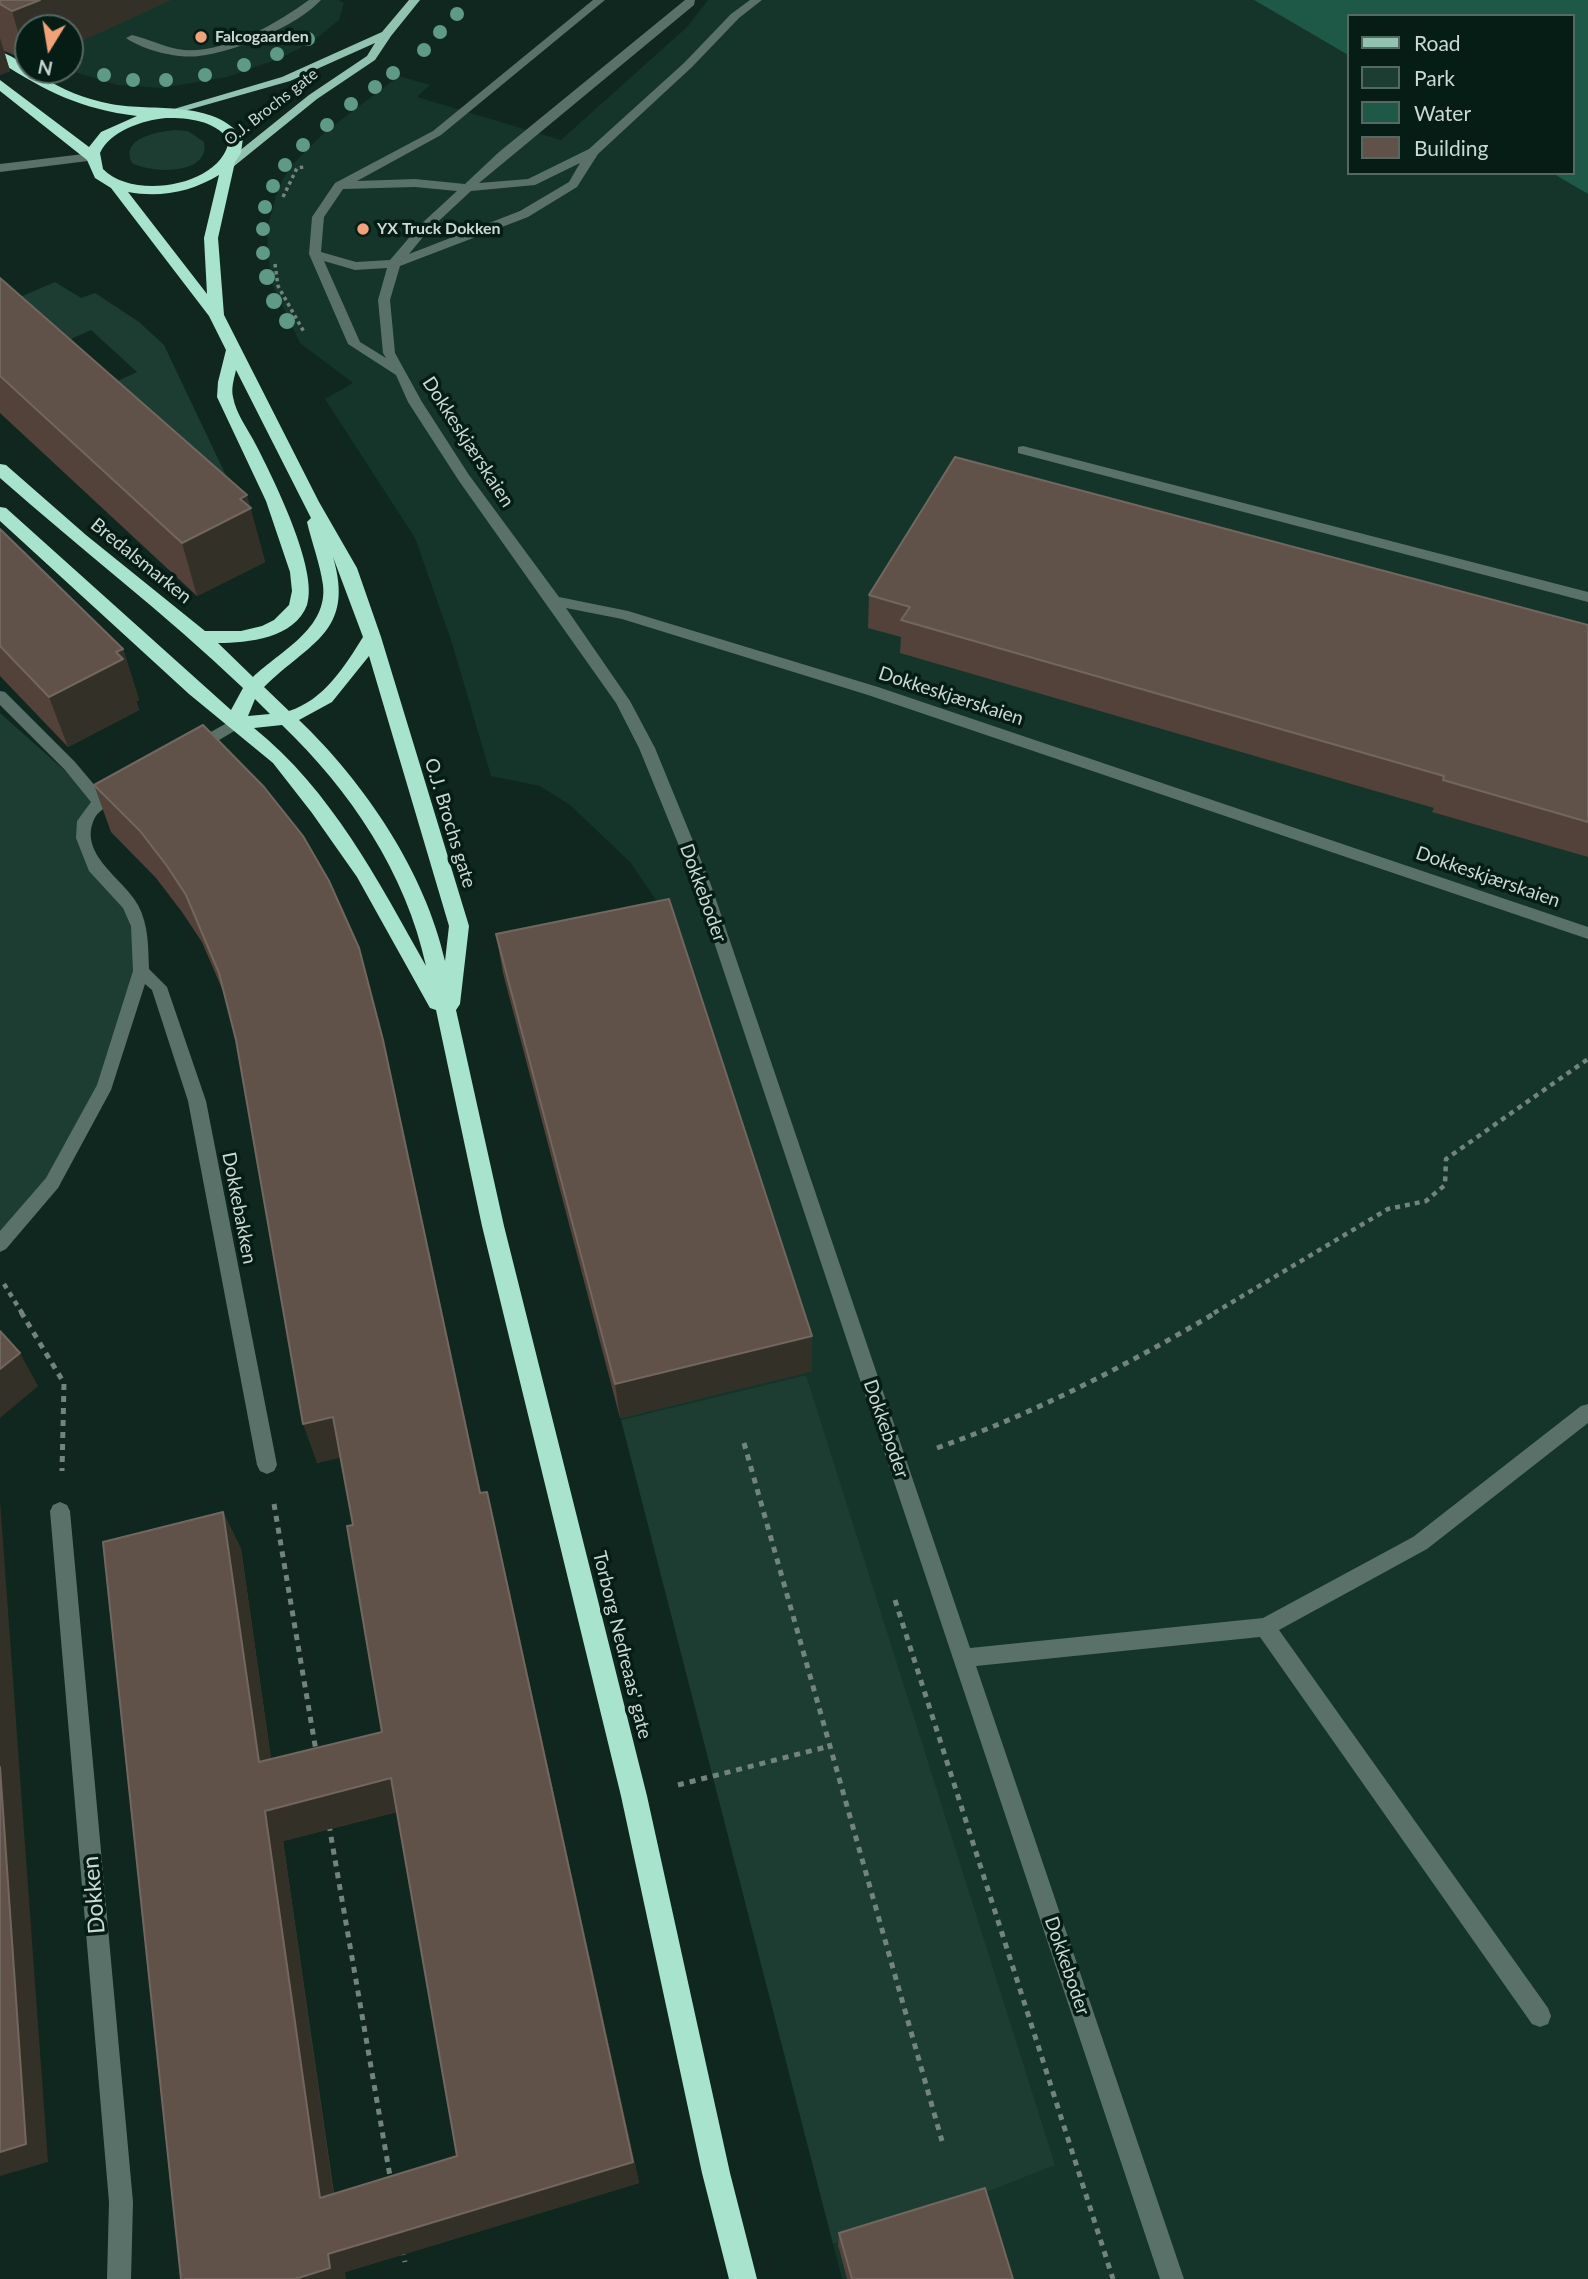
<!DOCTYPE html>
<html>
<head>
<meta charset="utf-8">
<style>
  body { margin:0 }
  #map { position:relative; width:1588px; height:2279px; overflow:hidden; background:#10271f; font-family:Lato,sans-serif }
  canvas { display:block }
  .legend { position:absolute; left:1347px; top:14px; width:228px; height:161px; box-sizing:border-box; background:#061d16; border:2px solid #556862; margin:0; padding:9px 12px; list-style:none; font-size:21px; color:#cbd8d3 }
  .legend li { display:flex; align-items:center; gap:14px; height:35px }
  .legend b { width:35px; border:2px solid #556862 }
  .north { position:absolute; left:14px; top:14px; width:70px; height:70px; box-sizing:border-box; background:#061d16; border:2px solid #556862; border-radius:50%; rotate:191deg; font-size:19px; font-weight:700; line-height:28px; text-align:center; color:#cbd8d3 }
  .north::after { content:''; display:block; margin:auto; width:24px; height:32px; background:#f0a279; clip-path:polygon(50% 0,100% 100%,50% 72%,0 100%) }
</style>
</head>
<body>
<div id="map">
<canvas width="1588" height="2279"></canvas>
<ul class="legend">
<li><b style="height:9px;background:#92c3b1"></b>Road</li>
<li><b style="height:19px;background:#1d3d32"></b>Park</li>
<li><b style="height:19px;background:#1e5847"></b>Water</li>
<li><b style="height:19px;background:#605249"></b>Building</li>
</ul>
<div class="north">N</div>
</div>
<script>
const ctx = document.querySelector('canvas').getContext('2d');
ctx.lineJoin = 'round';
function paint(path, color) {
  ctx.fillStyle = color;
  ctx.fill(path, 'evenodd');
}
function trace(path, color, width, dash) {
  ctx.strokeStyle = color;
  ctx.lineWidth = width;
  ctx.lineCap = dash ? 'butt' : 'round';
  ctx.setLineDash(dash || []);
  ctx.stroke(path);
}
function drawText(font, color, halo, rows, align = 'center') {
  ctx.font = font + ' Lato,sans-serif';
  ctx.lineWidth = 7;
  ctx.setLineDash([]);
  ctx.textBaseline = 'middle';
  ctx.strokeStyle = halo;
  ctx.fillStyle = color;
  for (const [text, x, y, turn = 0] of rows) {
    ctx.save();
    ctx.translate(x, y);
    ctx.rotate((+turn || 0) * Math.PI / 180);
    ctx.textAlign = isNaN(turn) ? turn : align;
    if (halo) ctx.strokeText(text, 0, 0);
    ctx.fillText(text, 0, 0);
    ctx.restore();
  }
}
paint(new Path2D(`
  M0,0H339L344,3L339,20L312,42L281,58L227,77L162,88L117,85L68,70H70V28H28Z
  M708,0H1254L1348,55V173H1552L1588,194V2279H842L833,2244L969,2198L806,1375L621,1420L506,975L660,906L630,862L570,805L540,786L491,776L452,643L415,538L325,399L353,383L300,343L272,284L268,255L267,229L276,196L283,179L292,165L325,132L399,76L430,85L417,97L561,140L687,27Z`), '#15342a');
paint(new Path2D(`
  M174,130L188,131L204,142C211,175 152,174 132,163C120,138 157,132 174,130Z
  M55,282L81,298L95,293L139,322L164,345L230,484L109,385L137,372L91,330L62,343L13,300Z
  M0,713L100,802L84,838L130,905L141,971L105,1085L52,1183L0,1244Z
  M806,1375L1055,2165L989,2191L833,2244L621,1420Z`), '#1d3d32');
paint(new Path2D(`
  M1254,0H1588V194L1552,173H1572V16H1348V55Z`), '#1e5847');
trace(new Path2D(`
  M283,197L297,168L304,167
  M275,264L278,286L304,332`), '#72847d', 3.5, [3.5, 3.5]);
trace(new Path2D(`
  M4,1284L22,1313
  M1214,1313L1388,1209L1426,1201L1445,1185L1446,1159L1588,1059`), '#72847d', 4.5, [5, 5]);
trace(new Path2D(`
  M21,1312L64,1383L62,1471
  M744,1443L942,2141
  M937,1448C1036,1413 1127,1365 1217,1312
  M274,1504L316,1751
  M895,1600L1113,2279
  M678,1785L830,1746
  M329,1825L391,2182
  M402,2249L405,2262`), '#72847d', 5, [6, 6]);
paint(new Path2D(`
  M309,0H321C297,26 235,52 199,56C178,59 143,50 126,38L132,35C149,39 166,48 184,50C226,53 276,24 309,0Z
  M593,0H605L441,135L357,181L415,179L465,184L499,152L685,0H695L694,5L479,183L528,179L589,149L684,63L731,14L750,0H762L739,18L692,67L598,154L577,187L528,217L400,266L390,300L395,353L422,402L469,475L559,597L628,611L878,687L1588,927V939L868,695L622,619L566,608L630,701L655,748L711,885L970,1648L1263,1618L1413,1537L1581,1406L1588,1404V1423L1427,1549L1279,1630L1548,2008L1551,2016L1548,2024L1540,2027L1532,2024L1260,1637L976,1666L1184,2279H1160L695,885L639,748L616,703L459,481L408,402L396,375L348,344L309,254L312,217L335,183L433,131ZM580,163L569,182L520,211L409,254L428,231L471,191L535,185ZM415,187L457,191L420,225L390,260L356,262L321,252L324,217L343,189ZM324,261L355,270L387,268L378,300L383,353L386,358L360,342Z
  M92,153L98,157L96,160L0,172V164Z
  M1023,446L1588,592V602L1018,453V447Z
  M0,691L5,692L75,762L102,794L121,784L129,790C120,803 99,805 93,822C80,856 126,881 138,905C149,926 148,946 149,969L167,987L206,1101L277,1465L274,1471L267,1474L260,1471L257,1465L188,1101L152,990L145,984L111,1090L58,1188L6,1249L0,1252V1231L46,1178L97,1085L133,971L131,926L123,908L89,871L76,838L77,821L91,802L65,770L0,705Z
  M236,718L241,719L244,723L241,727L199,752H189L186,748L189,744Z
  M60,1502L67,1505L70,1511L133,2202L131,2279H107L109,2202L50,1511L53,1505Z`), '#5a7169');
paint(new Path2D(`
  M409,0H420L391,36L375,60L317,99L233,167L223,164L309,95L367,56L375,43L290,81L163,117L157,114L282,77L382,32Z`), '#92c3b1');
paint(new Path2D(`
  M0,52C15,56 28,68 41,76C62,90 86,99 111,104C154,112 213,99 243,138L241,153L235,162L218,238L224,315L319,502L357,568L381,637L469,926L460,1004L456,1010L504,1226L647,1796L730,2173L757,2279H729L702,2173L621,1796L482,1226L436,1010L430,1008L357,877L312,813L273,763L189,694L0,521V507L6,508L231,710L243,688C166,614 80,549 0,478V464L6,465L86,535L205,631H241L262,626L274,620L289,605L292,591L290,572L266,501L217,397L218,382L226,350L209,316L111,188L95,178L87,160L0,91V80L89,147L101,132L137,116C81,109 47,92 0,62ZM166,118C190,118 212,120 229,139C224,186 133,201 103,169L100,153C110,131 143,120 166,118ZM219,175L204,238L207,294L128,192C160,198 191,192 219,175ZM236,370L311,518L307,522C312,543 320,564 323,585C328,629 280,651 253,677L218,643C248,643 295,638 307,605C319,570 273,478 256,445C248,429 236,414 233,397C231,388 234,379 236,370ZM333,557L363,637C345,666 324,700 289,711L264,687C310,642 355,632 333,557ZM369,656L449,926L445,961C425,872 365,783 299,720L332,702ZM255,699L270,714L248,716ZM282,725C350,790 406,873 426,966C378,880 331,790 254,728Z`), '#a8e3cd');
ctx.fillStyle = '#5f9a86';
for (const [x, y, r] of [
  [457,14,7],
  [440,32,7],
  [308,39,7],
  [424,50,7],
  [277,54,7],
  [244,65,7],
  [393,73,7],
  [104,75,7],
  [205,75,7],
  [133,80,7],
  [166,80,7],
  [375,87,7],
  [351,104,7],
  [327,125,7],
  [303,145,7],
  [285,165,7],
  [273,186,7],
  [265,207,7],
  [263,229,7],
  [263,253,7],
  [267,277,8],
  [274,301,8],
  [287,321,8]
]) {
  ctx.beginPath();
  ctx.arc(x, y, r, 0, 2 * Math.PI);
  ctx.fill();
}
paint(new Path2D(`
  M0,0H170L70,46V28L27,63L12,54L4,51L10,71L0,75Z
  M0,278L250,507L265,562L197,596L0,413Z
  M0,529L123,649L139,700L136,701L139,710L68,747L0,676Z
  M869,595L1588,625V857L1432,812L1434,808L900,653L901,637L868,628Z
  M94,785L383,1040L393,1084L481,1493L487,1492L496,1530L639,2183L345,2272L223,1512L241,1549L271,1759L382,1732L353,1525L341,1457L317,1463L236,1040L226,998L202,942L182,912L156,878L111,832ZM397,1812L457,2156L334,2194L283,1841Z
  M496,934L812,1336V1371L620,1418L503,973Z
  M839,2233L1013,2279H847L838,2245Z`), '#534239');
paint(new Path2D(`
  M40,0H170L70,46V28H28L27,63L12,11Z
  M0,38L10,71L0,75Z
  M247,495L265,562L197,596L182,543L240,499Z
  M123,649L139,700L136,701L139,710L68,747L49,697Z
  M383,1040L393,1084L489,1531L480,1493Z
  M812,1336V1371L620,1418L615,1384Z
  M20,1353L38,1386L0,1418V1369Z
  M333,1417L347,1456L317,1463L303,1424Z
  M487,1492L496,1530L639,2183L345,2272L346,2279H295L328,2254L633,2162Z
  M0,1501L48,2162L0,2176Z
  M223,1512L241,1549L276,1794L259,1762Z
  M391,1778L404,1810L283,1841L337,2218L320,2198L265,1811Z`), '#333127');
const building = new Path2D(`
  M0,0H40L12,11L0,4Z
  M0,278L247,495L240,499L251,508L182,543L0,376Z
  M955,457L1588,625V822L1443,780L1444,776L901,620L910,607L869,595Z
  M0,529L123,649L116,652L123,659L49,697L0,646Z
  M203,725L264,787L303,836L329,881L359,948L383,1040L480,1493L487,1492L633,2162L328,2254L330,2268L295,2279H181L103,1542L223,1512L259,1762L382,1732L347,1526L353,1525L333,1417L303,1424L236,1040L219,973L186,895L167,866L140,831L94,785ZM391,1778L457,2156L320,2198L265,1811Z
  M669,899L812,1336L615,1384L496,934Z
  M0,1331L20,1353L0,1369Z
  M0,1767L26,2144L0,2152Z
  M985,2188L1013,2279H852L839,2233Z`);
paint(building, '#605249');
trace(building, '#71675f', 2);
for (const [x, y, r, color] of [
  [201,37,7,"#f0a279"],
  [363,229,7,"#f0a279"]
]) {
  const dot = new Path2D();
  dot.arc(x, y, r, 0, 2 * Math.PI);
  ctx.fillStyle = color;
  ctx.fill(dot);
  trace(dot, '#061d16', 2.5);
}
drawText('bold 16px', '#cbd8d3', '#061d16', [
  ["Falcogaarden",215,37],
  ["YX Truck Dokken",377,229]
], 'left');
drawText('16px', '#cbd8d3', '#061d16', [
  ["O.J. Brochs gate",271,107,-38]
]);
drawText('19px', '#cbd8d3', '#061d16', [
  ["Dokkeskjærskaien",468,442,57],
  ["Bredalsmarken",141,561,39],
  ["Dokkeskjærskaien",951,696,18],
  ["O.J. Brochs gate",450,823,73],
  ["Dokkeskjærskaien",1488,877,19],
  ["Dokkeboder",703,893,70],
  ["Dokkebakken",239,1208,79],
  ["Dokkeboder",886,1429,71],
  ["Torborg Nedreaas' gate",622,1645,76],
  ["Dokkeboder",1067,1966,71]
]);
drawText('23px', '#cbd8d3', '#061d16', [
  ["Dokken",94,1895,-95]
]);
</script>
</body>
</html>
